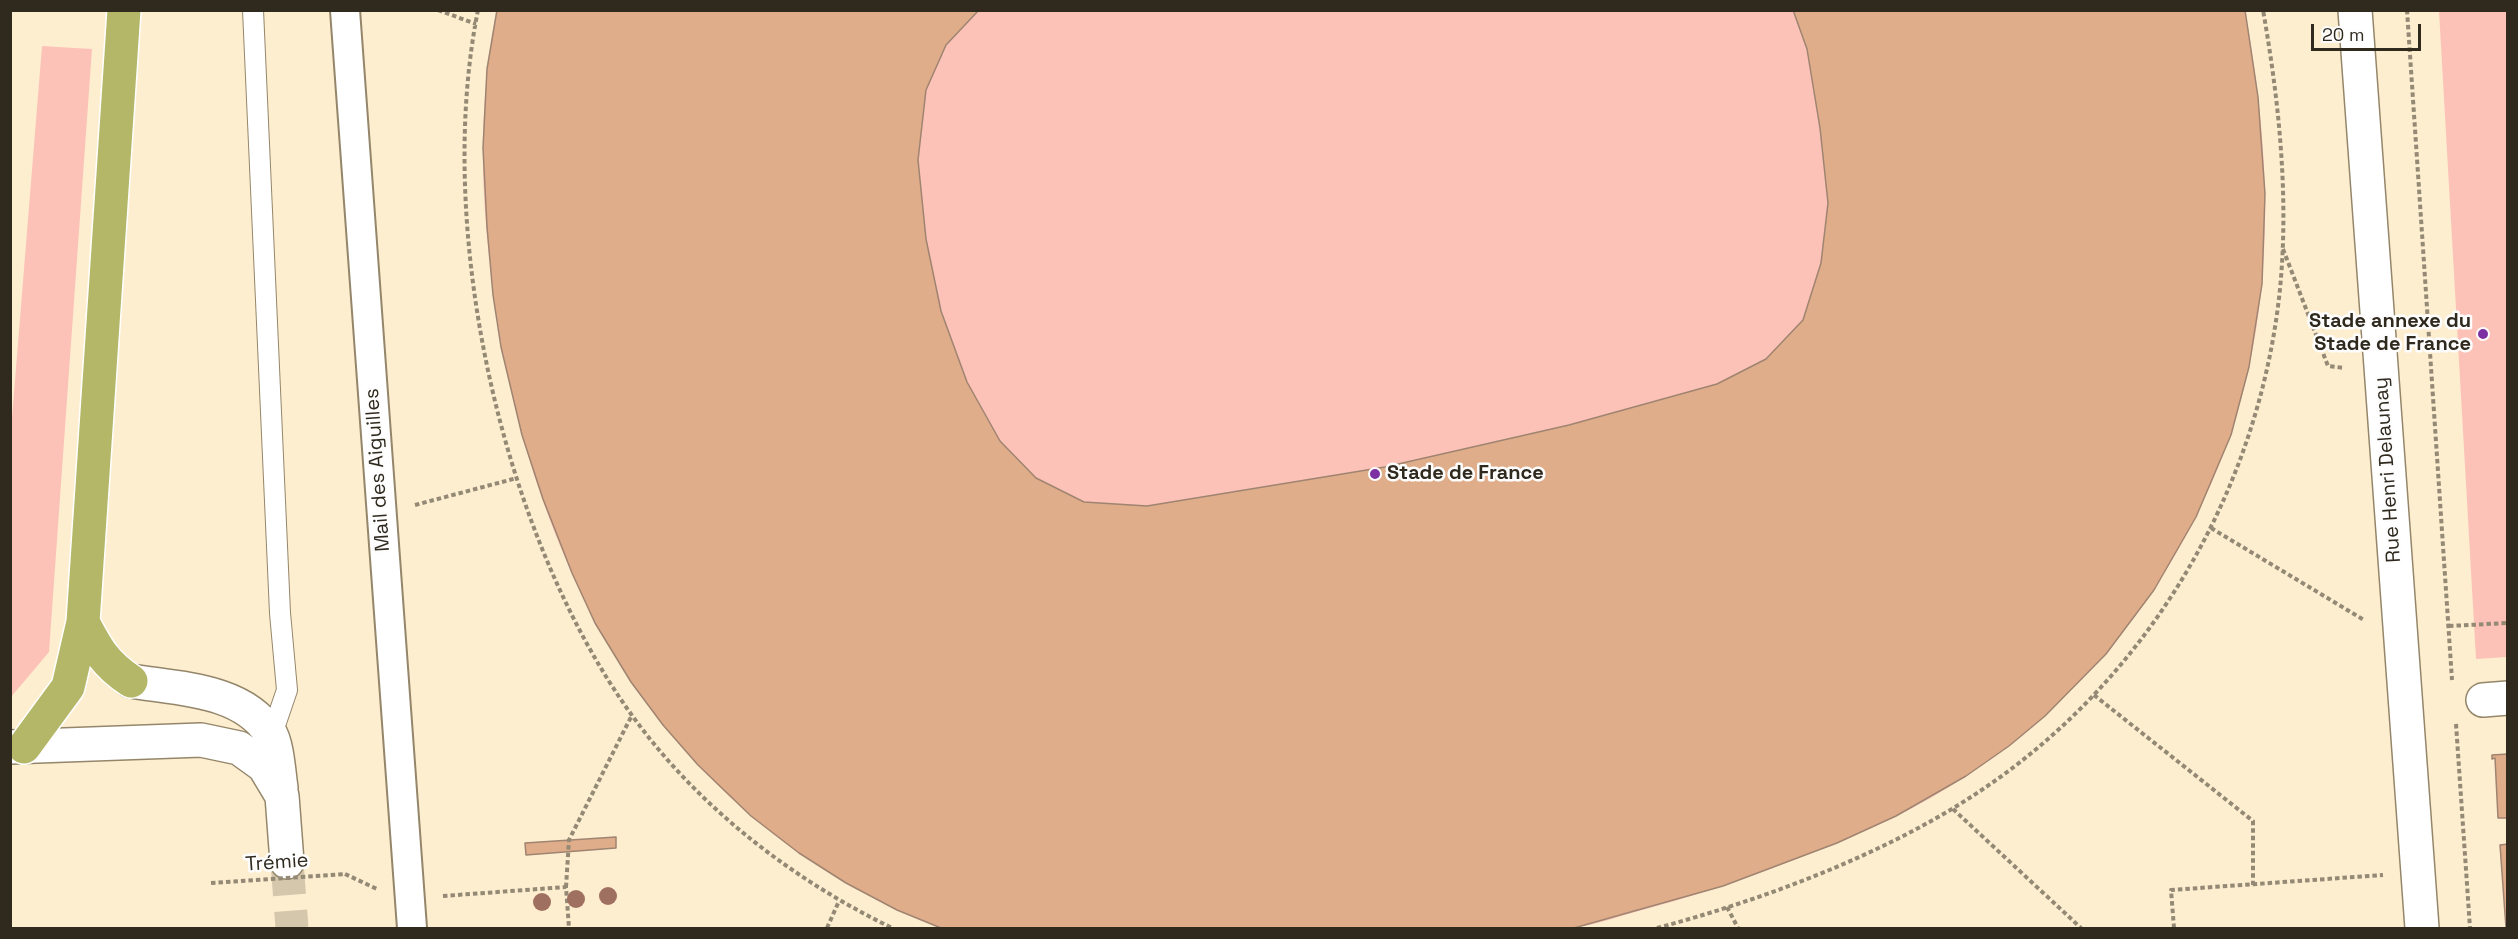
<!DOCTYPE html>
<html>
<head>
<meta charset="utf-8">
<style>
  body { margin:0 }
  #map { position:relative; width:2518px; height:939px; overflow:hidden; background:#feeed0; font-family:"Space Grotesk",sans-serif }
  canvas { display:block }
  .frame { position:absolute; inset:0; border:12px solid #2f291e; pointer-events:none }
  .scale { position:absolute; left:2311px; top:24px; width:110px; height:27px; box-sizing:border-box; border:3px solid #2f291e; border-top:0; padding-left:8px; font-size:18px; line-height:21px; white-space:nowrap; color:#2f291e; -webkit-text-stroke:4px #fdfdfd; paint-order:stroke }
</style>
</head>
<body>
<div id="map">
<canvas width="2518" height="939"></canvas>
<div class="frame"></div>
<div class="scale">20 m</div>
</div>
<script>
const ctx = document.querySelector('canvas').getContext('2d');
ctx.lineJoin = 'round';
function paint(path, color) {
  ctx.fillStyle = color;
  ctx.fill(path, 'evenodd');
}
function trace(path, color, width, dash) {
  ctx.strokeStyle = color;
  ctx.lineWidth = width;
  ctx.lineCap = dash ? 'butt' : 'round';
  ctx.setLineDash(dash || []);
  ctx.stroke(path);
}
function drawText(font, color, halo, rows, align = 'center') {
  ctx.font = font + ' "Space Grotesk",sans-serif';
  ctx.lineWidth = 5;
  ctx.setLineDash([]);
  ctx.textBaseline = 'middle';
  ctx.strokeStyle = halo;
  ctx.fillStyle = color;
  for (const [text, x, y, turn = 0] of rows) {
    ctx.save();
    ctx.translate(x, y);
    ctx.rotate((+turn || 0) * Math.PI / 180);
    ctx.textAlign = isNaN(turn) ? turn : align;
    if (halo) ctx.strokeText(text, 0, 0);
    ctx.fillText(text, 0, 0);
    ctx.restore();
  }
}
paint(new Path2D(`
  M497,11H2245C2263,108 2272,210 2259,309C2235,505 2117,684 1949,787C1899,818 1845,840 1791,861C1740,881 1688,898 1635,912C1617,917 1598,924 1579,927C1558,931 1533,928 1511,928C1470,928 1428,928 1386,928C1237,928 1089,928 941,928C718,842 586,663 523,438C516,411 512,384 506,357C482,244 473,124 497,11Z
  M2439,11H2507V657L2476,659Z
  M42,46L92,49L49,652L11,697V430Z`), '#fcc2b7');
const building = new Path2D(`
  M497,10H979L946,45L926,90L918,160L926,239L941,311L967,382L1000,441L1036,478L1084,502L1147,506L1385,467L1569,425L1717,384L1766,359L1803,320L1821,263L1828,203L1820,128L1807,49L1793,10H2245L2258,97L2265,194L2262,284L2249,367L2231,435L2196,517L2154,590L2106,654L2045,716L2009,746L1966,776L1896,816L1837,843L1723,886L1574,928H941L897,910L846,883L799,853L751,816L698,765L663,725L631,682L595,623L572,573L543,499L522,435L501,347L493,295L487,227L483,148L487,69Z
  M2508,754V818H2498L2495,758L2492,759V755Z
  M616,837V848L526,855L525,843Z
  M2508,844V928H2506L2500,845Z`);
paint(building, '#e0ad8a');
trace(building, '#9f8471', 1.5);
trace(new Path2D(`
  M287,862L292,928`), '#d5c7ac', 33, [33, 16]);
const service = new Path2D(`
  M253,10L280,613L287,690L272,734`);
const pedestrian = new Path2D(`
  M345,10L412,928`);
const minor = new Path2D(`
  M2355,10L2422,928
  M2483,700L2508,698`);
const tertiary = new Path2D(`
  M131,681C178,689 242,689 270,733C277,743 279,775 281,788
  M10,747L201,740L239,748L264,766L282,796L287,862`);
const motorway = new Path2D(`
  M83,622C97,649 105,664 131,681
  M24,747L68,687L83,622L124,10`);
trace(service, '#94866a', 22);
trace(pedestrian, '#94866a', 32);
trace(minor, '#94866a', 36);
trace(tertiary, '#94866a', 36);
trace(motorway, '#fff', 36);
trace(new Path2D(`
  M438,10L476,24
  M478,10C434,229 501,533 631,714C698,807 790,878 892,928
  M2407,10L2452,680
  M2283,249L2328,366L2345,368
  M415,505L517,478
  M2211,528L2364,620
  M2449,626L2508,623
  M2094,695L2253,821V885
  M2456,724L2470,928
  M1953,809L2081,928
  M345,874L377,889
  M566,887L569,840L632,715
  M443,896L566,887L569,928
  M1727,907L1738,928
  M827,928L839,901
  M1657,928C1762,900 1880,856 1971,797C2145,685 2259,494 2280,289C2289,196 2279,101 2263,10
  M2174,928L2171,890L2383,875`), '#948975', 4, [4.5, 3]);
trace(service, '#fff', 20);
trace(pedestrian, '#fff', 28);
trace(minor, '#fff', 33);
trace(tertiary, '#fff', 33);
trace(motorway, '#b5b768', 33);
trace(new Path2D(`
  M211,883L345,874`), '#948975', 4, [4.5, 3]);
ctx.fillStyle = '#9f705f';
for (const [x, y] of [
  [608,896],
  [576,899],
  [542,902]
]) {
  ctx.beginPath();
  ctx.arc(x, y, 9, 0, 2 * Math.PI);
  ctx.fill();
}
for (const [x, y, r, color] of [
  [2483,334,6,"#7c30a2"],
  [1375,474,6,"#7c30a2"]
]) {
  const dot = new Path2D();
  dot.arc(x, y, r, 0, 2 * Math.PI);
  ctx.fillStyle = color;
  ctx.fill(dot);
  trace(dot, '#fdfdfd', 2);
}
drawText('bold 20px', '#2f291e', '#fdfdfd', [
  ["Stade annexe du",2471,322],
  ["Stade de France",2471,345],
  ["Stade de France",1387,474,"left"]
], 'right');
drawText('20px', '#2f291e', '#fdfdfd', [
  ["Mail des Aiguilles",378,470,-94],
  ["Rue Henri Delaunay",2388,470,-94],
  ["Trémie",277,863,-4]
]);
</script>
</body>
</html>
